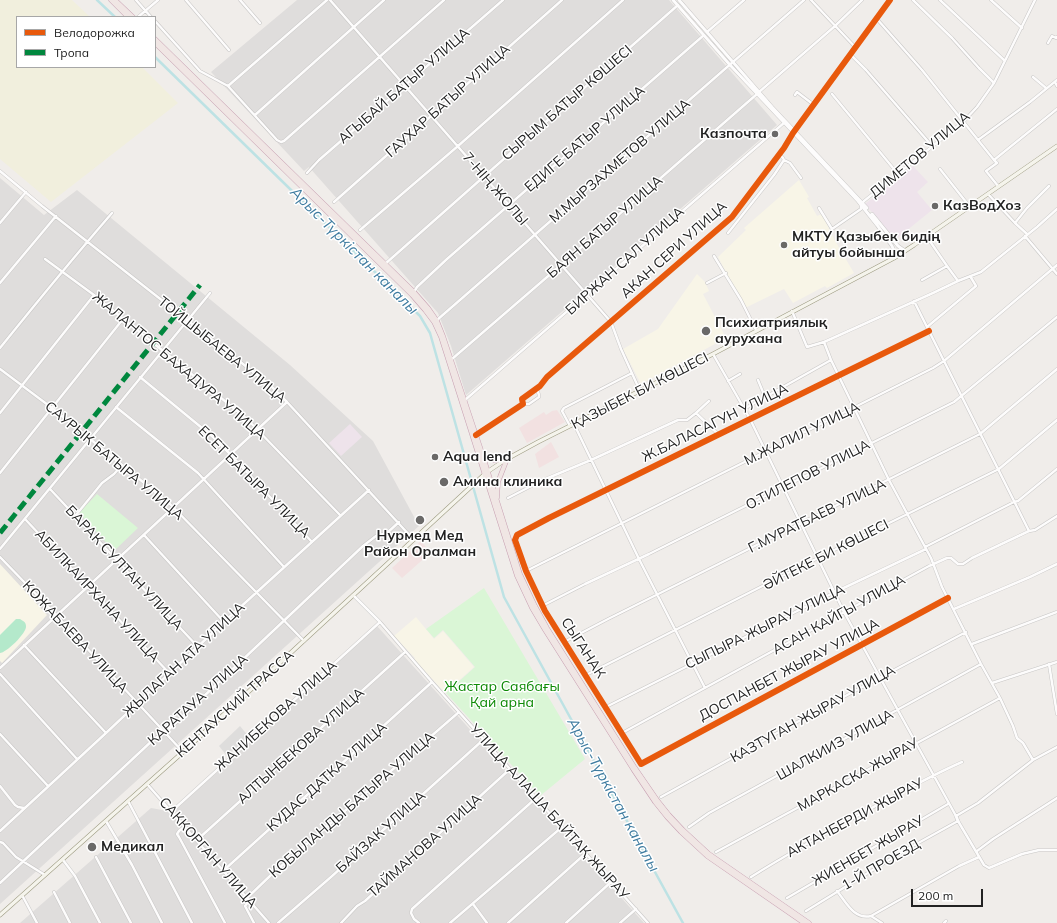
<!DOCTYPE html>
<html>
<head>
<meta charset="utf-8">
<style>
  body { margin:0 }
  #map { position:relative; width:1057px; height:923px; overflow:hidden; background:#f0edea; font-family:Mulish,sans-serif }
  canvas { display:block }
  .legend { position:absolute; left:16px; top:16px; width:140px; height:52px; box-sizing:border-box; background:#fff; border:1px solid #a7a7a7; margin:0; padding:5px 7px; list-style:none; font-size:12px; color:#222 }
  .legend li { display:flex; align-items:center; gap:8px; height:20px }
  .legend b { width:20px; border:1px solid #a7a7a7 }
  .scale { position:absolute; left:911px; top:889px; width:72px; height:18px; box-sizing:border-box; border:2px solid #222; border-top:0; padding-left:5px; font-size:12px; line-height:14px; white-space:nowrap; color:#222; -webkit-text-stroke:3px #fff; paint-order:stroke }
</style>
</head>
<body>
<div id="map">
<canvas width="1057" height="923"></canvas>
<ul class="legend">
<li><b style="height:5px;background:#e8590c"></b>Велодорожка</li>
<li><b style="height:5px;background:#00873e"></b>Тропа</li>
</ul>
<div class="scale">200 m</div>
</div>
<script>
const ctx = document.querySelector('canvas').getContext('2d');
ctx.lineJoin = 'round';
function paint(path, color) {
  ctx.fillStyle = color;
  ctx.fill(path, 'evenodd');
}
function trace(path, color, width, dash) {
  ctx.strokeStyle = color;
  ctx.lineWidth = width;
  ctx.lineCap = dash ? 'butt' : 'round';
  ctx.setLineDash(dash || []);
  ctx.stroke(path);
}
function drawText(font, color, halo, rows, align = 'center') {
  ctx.font = font + ' Mulish,sans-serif';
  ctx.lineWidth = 3;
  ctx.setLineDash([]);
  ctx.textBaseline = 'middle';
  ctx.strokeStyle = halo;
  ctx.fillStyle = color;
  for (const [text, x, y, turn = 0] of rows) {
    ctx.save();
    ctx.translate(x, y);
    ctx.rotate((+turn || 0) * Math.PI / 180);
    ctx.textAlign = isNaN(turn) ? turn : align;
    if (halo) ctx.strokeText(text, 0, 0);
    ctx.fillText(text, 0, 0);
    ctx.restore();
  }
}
paint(new Path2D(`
  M297,0H669L777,125L466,395L451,346L438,313L309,167L304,171L211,72Z
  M0,178L44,215L77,190L290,365L373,441L419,526L0,904Z
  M377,626L644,923H20L151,808L173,812Z`), '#dfdddc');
paint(new Path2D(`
  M557,410L565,422L527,443L519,428L544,412L546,415L552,411Z
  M551,442L559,457L539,468L535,454Z
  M421,541L429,551L428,555L402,578L392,568Z`), '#f2e1e1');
paint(new Path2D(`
  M913,166L928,182L917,192L932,210L895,240L865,204Z
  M350,424L362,437L341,456L329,443Z`), '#eee3eb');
paint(new Path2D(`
  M799,180L809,197L807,198L817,216L822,214L834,239L854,273L827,288L825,286L793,303L784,289L745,308L718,257L746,230L744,228Z
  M697,274L705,282L709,291L703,294L726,338L641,384L623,349L658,329Z
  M0,564L47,615L2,663L0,661Z
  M416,617L434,639L443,631L474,667L445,693L414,659L415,658L394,636Z`), '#f8f5e7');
paint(new Path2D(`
  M240,726L249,737L227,756L219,746Z`), '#dedddc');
paint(new Path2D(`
  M0,0H72L90,17H17V67H142L178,103L51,202L0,159Z`), '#f1efdd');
paint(new Path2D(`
  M97,494L138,528L114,551L79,513Z
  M484,588L585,759L540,796L446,693L475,667L443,630L434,638L426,629Z`), '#daf6d6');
paint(new Path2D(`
  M16,619H20C23,621 26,622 26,626C27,633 6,653 0,653V635Z`), '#b4e9cb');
trace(new Path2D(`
  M97,0L115,17
  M155,57L420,316L430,333L504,597L683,923`), '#bde2e4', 2.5);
const minor = new Path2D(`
  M136,0L151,17
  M186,0L229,50
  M240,0L260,23
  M330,0L611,322L621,349L640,391
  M811,0L856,48
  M913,0L952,38L979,68L994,83
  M940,0L1005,61
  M991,0L1022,28
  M138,17L158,0
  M877,19L922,70L994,160
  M155,21L200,71L228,86L277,140L281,142L284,141L444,0
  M707,32L744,0
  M1048,43L1052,36L1056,38L1057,37
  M851,55L866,70L932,146
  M1033,77L1046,88
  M1055,82L1057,86
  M228,86L327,0
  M759,92L835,26L862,0
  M832,94L898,174
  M795,95L797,92L814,105
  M255,115L384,0
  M978,140L1030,102L1057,80
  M784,160L790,163L801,178
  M940,169L970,207
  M0,171L42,206L271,386L287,402L413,539
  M307,173L319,160L503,0
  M998,186L986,171L997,163L994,160L1057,109
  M988,194L1015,223
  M334,202L562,0
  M819,208L832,229L861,209V205L864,201L964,121L977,107L994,83L1035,0
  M0,223L26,192
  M360,230L458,146L623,0
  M728,233L774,175L784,160L783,158L779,154
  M1027,234L1015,223L1027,208L1049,186
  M1025,236L1057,274
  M714,256L741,300L756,330
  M45,259L94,295L247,419L340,515
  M385,264L678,5
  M947,266L958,281
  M922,280L947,266L927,237
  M0,283L56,216
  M707,283L726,273
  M414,292L417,287L447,259L704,35
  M914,301L1029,531
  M792,311L807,347L824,342L933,293L958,281L981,272L1037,227L1057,209
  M437,320L804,0
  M927,327L976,286L970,276
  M929,331L549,518L517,535L515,540L526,571L545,611L641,764L948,598
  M0,348C37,302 74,257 112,213
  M713,354L750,419L844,612L956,816L978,803L1033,760L1057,747
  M452,359L561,265L757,94
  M831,360L889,480L931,558L942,587L981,664L1000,698L1013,726L1017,738L1023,743L1033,760
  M0,369L52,408L170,504L304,641
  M140,377L213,437L230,454L312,542
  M758,380L765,397
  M728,381L740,374
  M465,400L785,122
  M523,404H529L539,397V395L537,389
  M116,407L198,473L284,567
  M744,409L831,360L824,342
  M0,413L94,295
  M696,413L709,401
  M574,424L639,559L705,688
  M570,426L562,411L564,408L632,373
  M476,434L523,404L522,399L540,386L547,377L732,217L784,148L793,133L890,0
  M0,473L123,319
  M50,489L198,647
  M508,498L543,480L591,460L678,420H687L696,413L718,434
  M76,515L102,483L114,474L122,465
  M25,519L169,673
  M144,535L224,622
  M925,547L1014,502L1018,501L1057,469
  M0,549L210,293
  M0,557L57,616L183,752
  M526,571L933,368L944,361L1057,265
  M353,595L380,622L432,682L648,923
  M542,606L585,584L649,554L954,402L1057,317
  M954,609L1030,577L1057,564
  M564,642L608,619L980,434L1057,369
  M972,644L1057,612
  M24,645L106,733
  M1049,664L1057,714
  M0,668L287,402
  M0,674L77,759
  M586,675L818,558L999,469L1057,420
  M992,683L1057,662
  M606,707L833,593L926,549
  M622,733L929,566L947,558H951L958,564H963L972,558L1029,531L1035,530L1057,516
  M0,734L48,786
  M147,784L269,923
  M0,786L15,805L18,807L24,808
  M661,797L819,710L966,632
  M128,801L192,923
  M172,811L380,622
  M106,821L132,865L162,923
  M185,826L179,831L177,834L179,837L225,923
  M689,827L709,813L981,664
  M0,831L106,733L224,622L369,490
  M197,840L405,652
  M0,842L3,843L16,857L45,875
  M977,851L993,839L1057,798
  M716,852L1000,698
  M96,857L131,923
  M63,860L75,876L100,923
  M223,871L432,682
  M751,877C789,853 829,831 870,809C900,793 930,776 962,762
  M0,883L155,738L165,733L363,546L376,536L387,533L399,522
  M837,891C846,902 854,920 871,916
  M54,892L70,923
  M22,895L37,923
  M247,898L271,875L459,712
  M787,898L948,804
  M249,901L245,906L254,923
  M473,904L487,923
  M806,911L902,852L958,821L984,865L989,868L1022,854L1039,850H1057
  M278,923L331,877L483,740
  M341,923L357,906L365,901L510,769
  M419,923L414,919L411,913L412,909L536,798
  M450,923L562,827
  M508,923L586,853
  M566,923L611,882
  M620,923L636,909
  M882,923L871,916L959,866L979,857
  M944,923L946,921`);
const tertiary = new Path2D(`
  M673,0L730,65L858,201L877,225L892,246L894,251V258
  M679,0L772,107L867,208
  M872,214L898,246L905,251
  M956,816L958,821`);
const secondary = new Path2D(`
  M0,915L183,752L487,472L505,460L538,442L713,354L894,258L914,245L1057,146`);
const trunk = new Path2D(`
  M111,0L128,17
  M115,0L133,17
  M155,39L414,292L428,308L437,321L443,336L481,450L520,574L535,606L547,628L635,768L657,800L669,815L683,830L709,854L809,923
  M155,43L412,295L425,310L434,322L441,337L517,576L532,608L545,630L633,769L655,802L667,817L681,832L707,856L804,923
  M482,453C490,460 494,461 505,460
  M497,498L498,482L507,459`);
trace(minor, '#c7c6c5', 3.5);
trace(tertiary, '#c7c6c5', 4);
trace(secondary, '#9c9a80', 4.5);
trace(trunk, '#c79fb1', 5);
trace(minor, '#fdfcfc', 2.5);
trace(tertiary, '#fdfcfc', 3);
trace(secondary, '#f5f4ec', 3.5);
trace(trunk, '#f0e6e4', 4);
trace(new Path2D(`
  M0,533L200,285`), '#00873e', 5, [10, 5]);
trace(new Path2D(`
  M929,331L549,518L517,535L515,540L526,571L545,611L641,764L948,598
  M476,435L523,404L522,399L540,386L547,377L732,217L784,148L793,133L890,0`), '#e8590c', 6);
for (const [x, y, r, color] of [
  [775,134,4,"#6a6968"],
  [935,206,4,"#6a6968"],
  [784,245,4,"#6a6968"],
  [706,331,5,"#6a6968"],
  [435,457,4,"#6a6968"],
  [444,482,5,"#6a6968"],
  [420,520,5,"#6a6968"],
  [92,847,5,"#6a6968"]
]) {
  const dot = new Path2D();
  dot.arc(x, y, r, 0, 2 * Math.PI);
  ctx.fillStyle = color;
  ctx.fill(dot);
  trace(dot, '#fff', 1.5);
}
drawText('14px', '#222', '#fff', [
  ["АГЫБАЙ БАТЫР УЛИЦА",404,86,-41],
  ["ГАУХАР БАТЫР УЛИЦА",448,101,-42],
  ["СЫРЫМ БАТЫР КӨШЕСІ",567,103,-41],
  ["ЕДИГЕ БАТЫР УЛИЦА",585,139,-41],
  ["ДИМЕТОВ УЛИЦА",920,155,-40],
  ["М.МЫРЗАХМЕТОВ УЛИЦА",620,161,-41],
  ["7-НІҢ ЖОЛЫ",495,189,49],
  ["БАЯН БАТЫР УЛИЦА",605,227,-41],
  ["АКАН СЕРИ УЛИЦА",674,250,-42],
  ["БИРЖАН САЛ УЛИЦА",625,261,-42],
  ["ТОЙШЫБАЕВА УЛИЦА",222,350,39],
  ["ЖАЛАНТОС БАХАДУРА УЛИЦА",179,366,40],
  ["ҚАЗЫБЕК БИ КӨШЕСІ",640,391,-27],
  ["Ж.БАЛАСАГУН УЛИЦА",715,423,-26],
  ["М.ЖАЛИЛ УЛИЦА",802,434,-26],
  ["САУРЫК БАТЫРА УЛИЦА",114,461,40],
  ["О.ТИЛЕПОВ УЛИЦА",808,475,-27],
  ["ЕСЕТ БАТЫРА УЛИЦА",254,482,45],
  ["Г.МУРАТБАЕВ УЛИЦА",817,516,-26],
  ["ӘЙТЕКЕ БИ КӨШЕСІ",826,555,-27],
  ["БАРАК СУЛТАН УЛИЦА",124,568,47],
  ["АБИЛКАИРХАНА УЛИЦА",97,596,47],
  ["АСАН КАЙГЫ УЛИЦА",839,615,-29],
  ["СЫПЫРА ЖЫРАУ УЛИЦА",765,627,-26],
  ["КОЖАБАЕВА УЛИЦА",75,637,47],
  ["СЫГАНАК",583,648,57],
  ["ЖЫЛАГАН АТА УЛИЦА",184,660,-43],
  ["ДОСПАНБЕТ ЖЫРАУ УЛИЦА",789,670,-28],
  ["КАРАТАУА УЛИЦА",198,700,-42],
  ["КЕНТАУСКИЙ ТРАССА",235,704,-42],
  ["КАЗТУГАН ЖЫРАУ УЛИЦА",813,714,-29],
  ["ЖАНИБЕКОВА УЛИЦА",276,716,-42],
  ["ШАЛКИИЗ УЛИЦА",835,745,-29],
  ["АЛТЫНБЕКОВА УЛИЦА",301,746,-42],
  ["МАРКАСКА ЖЫРАУ",858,775,-29],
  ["КУДАС ДАТКА УЛИЦА",327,777,-42],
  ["КОБЫЛАНДЫ БАТЫРА УЛИЦА",352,805,-41],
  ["УЛИЦА АЛАША БАЙТАҚ ЖЫРАУ",549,812,48],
  ["АКТАНБЕРДИ ЖЫРАУ",855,818,-28],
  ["БАЙЗАК УЛИЦА",381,832,-42],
  ["ТАЙМАНОВА УЛИЦА",425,846,-42],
  ["ЖИЕНБЕТ ЖЫРАУ",868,851,-30],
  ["САККОРГАН УЛИЦА",208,853,49],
  ["1-Й ПРОЕЗД",881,865,-30]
]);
drawText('bold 14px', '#222', '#fff', [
  ["Казпочта",767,134,"right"],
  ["КазВодХоз",943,206],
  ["МКТУ Қазыбек бидің",792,237],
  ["айтуы бойынша",792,253],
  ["Психиатриялық",715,323],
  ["аурухана",715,339],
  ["Aqua lend",443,457],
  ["Амина клиника",453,482],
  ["Нурмед Мед",420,536,"center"],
  ["Район Оралман",420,552,"center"],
  ["Медикал",101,847]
], 'left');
drawText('14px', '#0d8a05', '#fff', [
  ["Жастар Саябағы",502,687],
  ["Қай арна",502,703]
]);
drawText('italic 15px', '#3f7ca0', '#fff', [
  ["Арыс-Түркістан каналы",354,251,45],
  ["Арыс-Түркістан каналы",613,795,61]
]);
</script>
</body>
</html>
